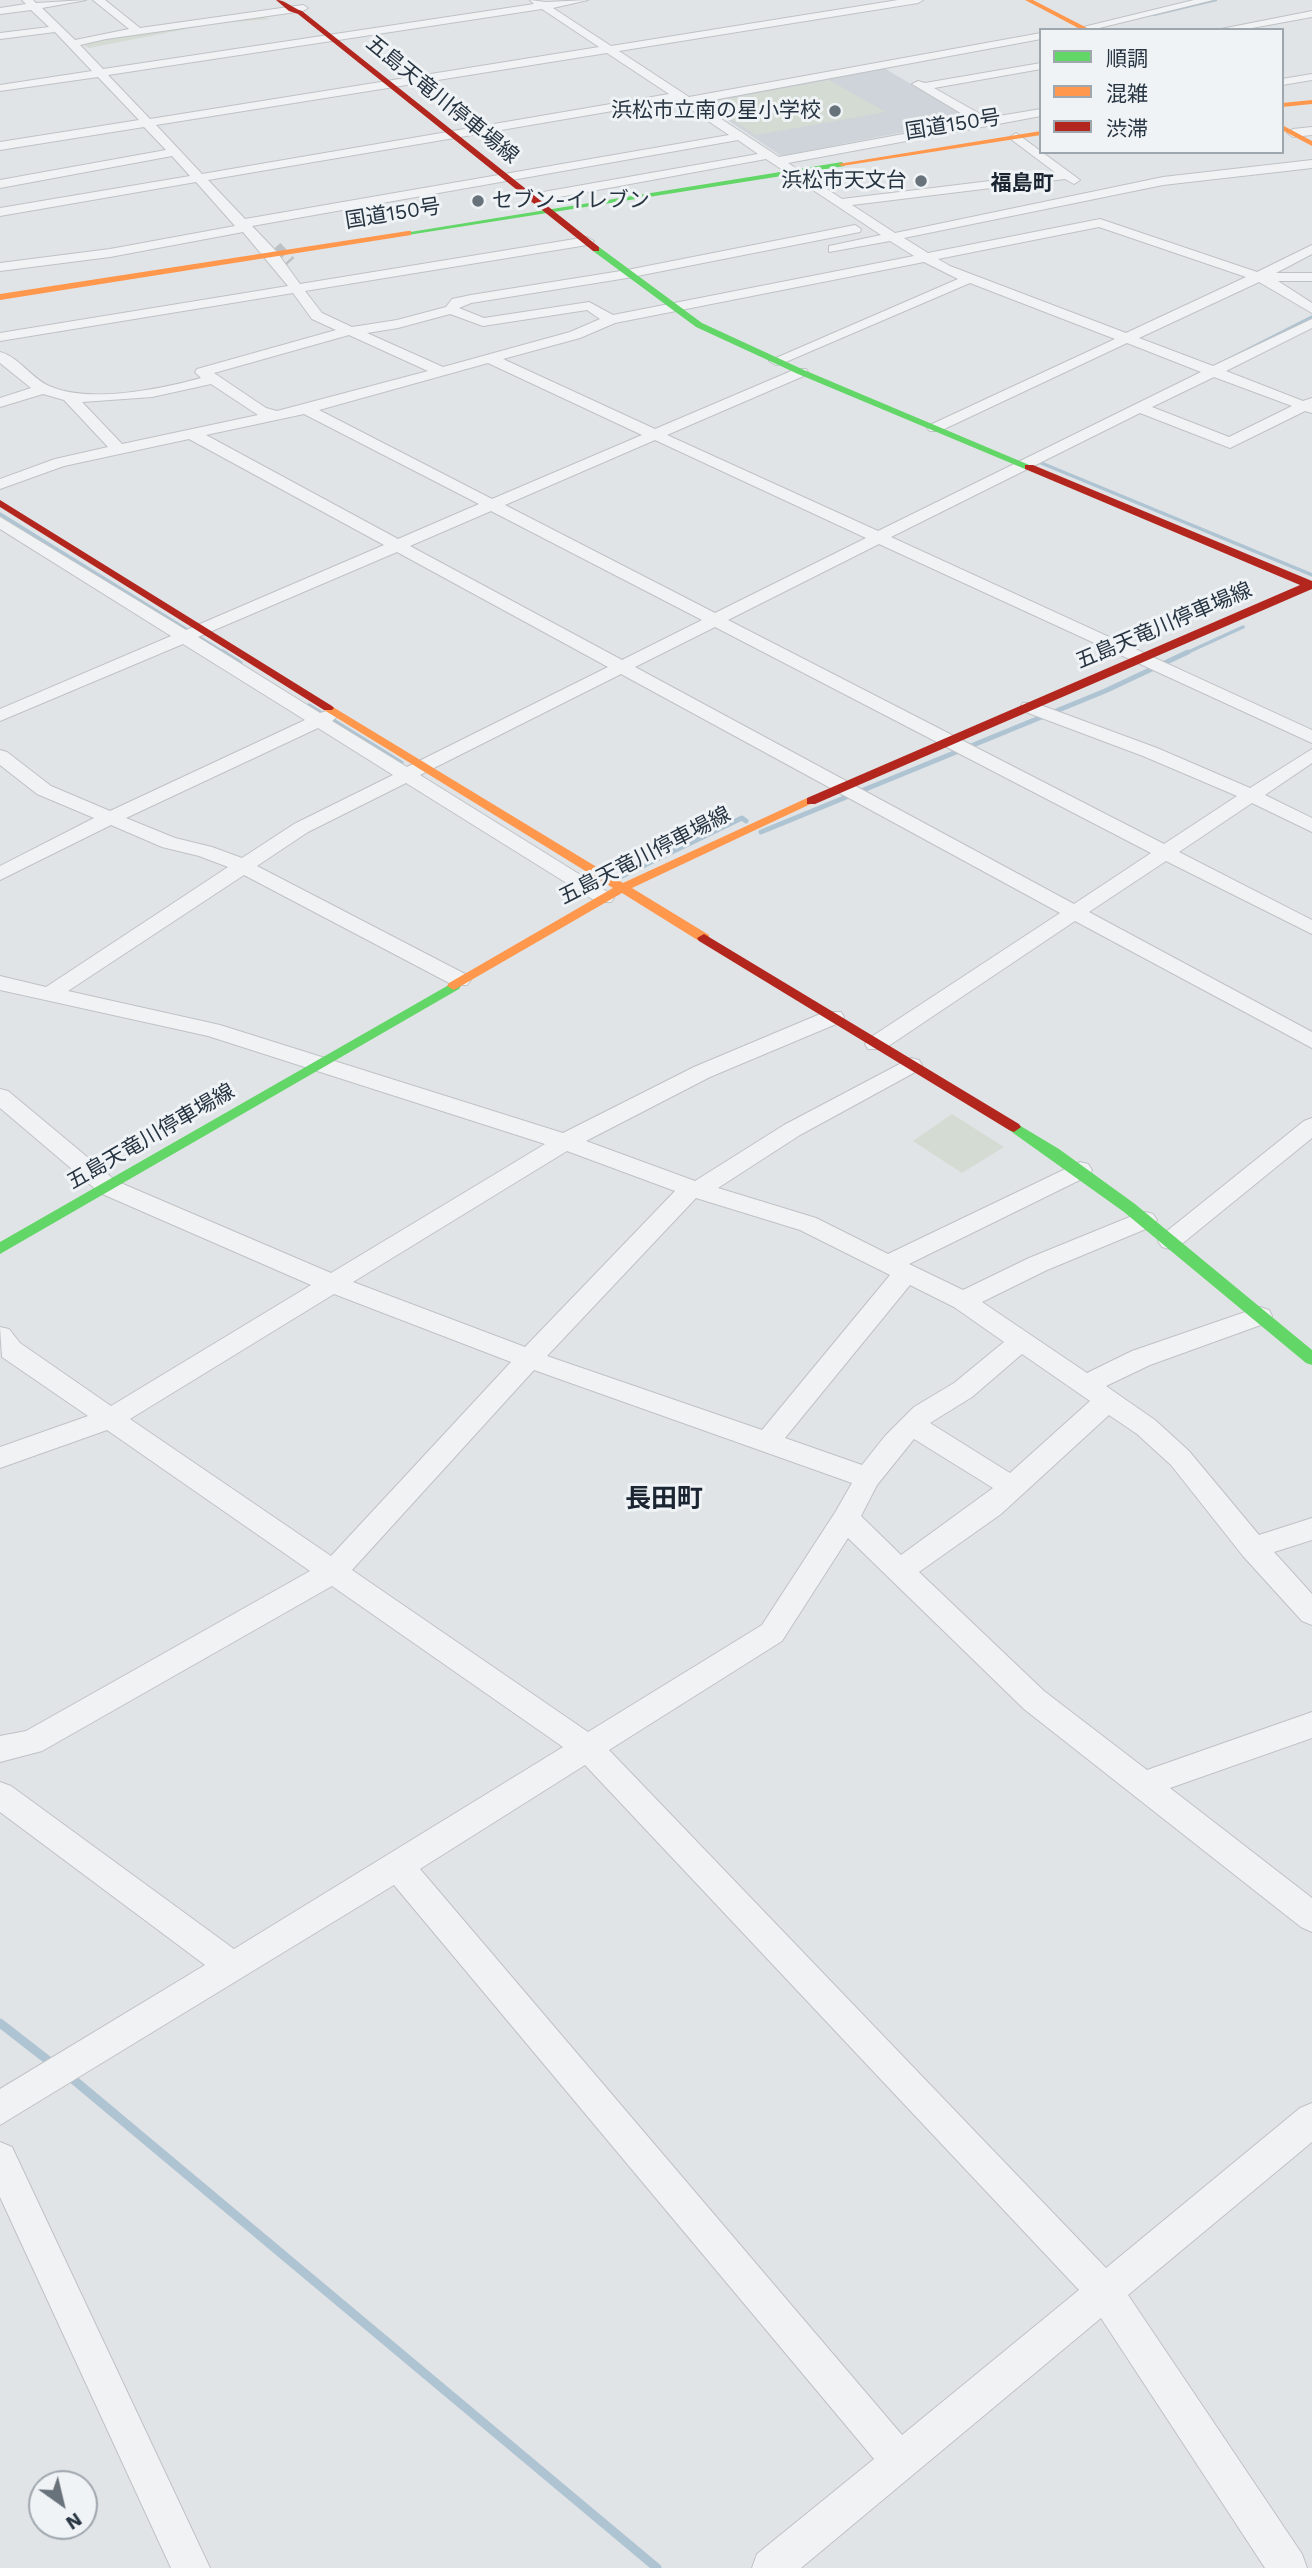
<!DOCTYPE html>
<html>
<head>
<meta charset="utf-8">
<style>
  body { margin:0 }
  #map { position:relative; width:1312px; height:2568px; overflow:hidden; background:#e1e4e7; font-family:"Work Sans","Noto Sans JP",sans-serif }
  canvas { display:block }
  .legend { position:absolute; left:1039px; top:28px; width:245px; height:126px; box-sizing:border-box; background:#eff3f6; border:2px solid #9fa7ae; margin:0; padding:9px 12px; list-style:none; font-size:21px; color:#273441 }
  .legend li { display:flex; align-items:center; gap:14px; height:35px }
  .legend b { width:35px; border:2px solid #9fa7ae }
  .north { position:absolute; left:28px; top:2470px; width:70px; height:70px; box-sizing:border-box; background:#eff3f6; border:2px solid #9fa7ae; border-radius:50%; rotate:146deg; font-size:19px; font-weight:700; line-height:28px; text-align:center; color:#273441 }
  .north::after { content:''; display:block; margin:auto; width:24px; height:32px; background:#68727b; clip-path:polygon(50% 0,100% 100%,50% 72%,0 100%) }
</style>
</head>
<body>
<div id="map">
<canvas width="1312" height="2568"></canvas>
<ul class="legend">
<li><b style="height:9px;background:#63d668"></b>順調</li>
<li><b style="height:9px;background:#ff974d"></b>混雑</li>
<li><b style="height:9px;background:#b3261e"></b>渋滞</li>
</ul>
<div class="north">N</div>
</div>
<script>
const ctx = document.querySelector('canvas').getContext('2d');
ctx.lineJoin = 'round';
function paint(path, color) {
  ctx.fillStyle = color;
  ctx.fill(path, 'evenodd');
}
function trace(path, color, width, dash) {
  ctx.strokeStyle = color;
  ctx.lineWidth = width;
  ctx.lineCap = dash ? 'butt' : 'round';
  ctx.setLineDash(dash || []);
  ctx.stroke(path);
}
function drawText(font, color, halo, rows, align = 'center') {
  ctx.font = font + ' "Work Sans","Noto Sans JP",sans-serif';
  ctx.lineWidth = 6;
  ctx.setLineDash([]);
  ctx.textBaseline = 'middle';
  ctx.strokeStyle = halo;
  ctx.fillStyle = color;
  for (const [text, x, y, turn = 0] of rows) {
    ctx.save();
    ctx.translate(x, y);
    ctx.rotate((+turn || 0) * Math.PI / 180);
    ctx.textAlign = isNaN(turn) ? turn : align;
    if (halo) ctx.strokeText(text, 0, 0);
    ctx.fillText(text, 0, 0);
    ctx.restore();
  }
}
paint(new Path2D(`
  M882,67L971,119L786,155H780L701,102Z`), '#cfd4da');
paint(new Path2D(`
  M261,16L270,19L212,24L89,48L84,45L109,37Z
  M829,80L886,112L756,135L706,103Z
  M952,1114L1004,1147L962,1173L913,1141Z`), '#d3dbd2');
trace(new Path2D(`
  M1153,15L1216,0`), '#afc4d3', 2.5);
trace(new Path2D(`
  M1208,370L1312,317
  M1034,460L1312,575
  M0,514L226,654
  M1184,654L1243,627`), '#afc4d3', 3.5);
trace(new Path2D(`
  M223,652L240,663
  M309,706L401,763
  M761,832L1105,691L1188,652
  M616,879L742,818L746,821`), '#afc4d3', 5);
trace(new Path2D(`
  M0,2023L54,2065
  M68,2075L657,2568`), '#afc4d3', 9);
trace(new Path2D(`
  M276,247L290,262`), '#bcc1c6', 12, [12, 6]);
const street = new Path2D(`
  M22,0H33L36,3L86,0L42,8L75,40L129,29L93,0H105L140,28L303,5L308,8L303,11L106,39L80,45L103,69L534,4L530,0L546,2L588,0L553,8L611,46L898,0H923L918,3L619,51L689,97L1041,33V39L697,103L779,157L974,121L912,84L918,81L925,83L1041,63V69L934,88L987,118L1041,109V116L788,163L842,199L1056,173L1012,140L1010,137L1016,133L1080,180L1074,184L1065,179L852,205L895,233L1163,177L1312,160V168L1163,185L904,238L928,253L1100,219L1257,272L1312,245V254L1276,273H1312V281H1278L1312,303V313L1259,282L1139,338L1213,366L1312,319V328L1226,371L1303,401L1312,398V413L1305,411L1230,448L1140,413L891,537L1312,730V743L879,544L728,620L1164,844L1237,796L1143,756L1023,711L1020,707L1023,703H1035L1157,748L1250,788L1312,749V763L1265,795L1312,818V832L1252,803L1179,852L1312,920V934L1166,861L1089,912L1312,1032V1048L1075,921L884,1049H868L865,1044L868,1039L1060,913L621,674L420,775L611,894L614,898L611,902H597L406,783L308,832L257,866L467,975L471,980L467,985H453L244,875L68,991L220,1025L563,1133L694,1067L825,1012H841L844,1017L841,1022L710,1077L586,1141L695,1181L784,1125L911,1058L919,1060L922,1065L919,1070L800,1135L718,1188L816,1218L888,1254L1080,1162L1088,1164L1092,1170L1088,1176L909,1264L963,1290L1029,1258L1137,1214L1145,1212L1153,1214L1157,1220L1153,1226L1047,1270L982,1302L1087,1373L1132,1351L1251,1310L1260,1307L1269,1310L1272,1316L1269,1322L1150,1365L1106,1386L1155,1420L1189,1451L1259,1535L1312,1518V1540L1274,1552L1312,1594V1625L1302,1621L1243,1556L1171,1465L1137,1434L1109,1415L1001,1514L919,1572L1044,1691L1147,1770L1312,1712V1738L1170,1788L1312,1898V1932L1301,1927L1024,1709L848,1538L782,1641L609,1750L1106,2268L1300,2108L1312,2103V2142L1128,2295L1302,2554L1307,2568H1265L1101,2318L801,2568H752L757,2554L874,2459L394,1885L0,2125V2089L205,1965L0,1812V1782L11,1786L234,1949L563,1747L332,1586L42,1751L0,1762V1736L26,1731L310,1571L107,1430L0,1468V1447L88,1416L2,1357L0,1327L9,1329L20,1343L111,1406L311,1285L100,1193L0,1108V1089L8,1091L116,1181L331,1273L545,1144L208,1036L0,990V976L46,987L228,867L199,856L162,847L111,825L0,880V866L94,818L37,794L0,765V750L7,752L51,786L110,811L305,720L183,644L0,721V709L171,636L0,529V517L186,630L384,545L189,439L64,466L0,489V479L55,459L108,447L64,400L43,394L0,407V398L31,388L0,363V352C19,357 31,378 49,386C89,404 161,389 201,378L195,372L197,369L336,330L312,319L293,293L0,341V333L288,286L243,232L110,257L0,271V263L110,249L235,226L196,182L0,216V208L190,176L172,156L0,188V180L166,150L144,127L0,150V142L139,120L98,77L0,91V85L92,71L55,32L0,39V33L49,27L31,10L0,14V8L26,4ZM542,9L599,47L150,119L108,75ZM607,53L669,94L202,174L156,125ZM677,100L729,135L245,219L208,180ZM738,140L758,154L532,194L526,198L532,202L766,159L881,235L829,246V252L890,241L914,256L613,315L589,302L484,318L459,308L471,303L627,278L860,232L861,229L855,225L627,270L471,295L452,299L446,307L397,320L352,327L322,313L305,291L587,245L594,241L587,237L300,284L276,251L252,226ZM1099,227L1246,277L1126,333L950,266L938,259ZM924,262L958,279L769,361L776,365L781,364L970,283L1115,339L930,425L927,428L930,431H940L1127,343L1201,372L878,531L667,435L806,375L808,372L806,369H796L655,429L503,359L580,338L615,323ZM587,310L600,319L570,332L443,367L367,333L398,328L450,314L483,326ZM349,335L428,371L277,411L266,408L214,373ZM488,363L642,435L492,499L319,410ZM1214,377L1292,406L1229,437L1152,407ZM211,384L258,415L122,444L82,402L152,397ZM304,414L479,504L398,539L206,435ZM655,440L866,538L715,613L505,505ZM491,511L702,620L622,660L410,546ZM397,552L608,667L407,767L332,721L339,715L336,711L330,710L320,713L198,637ZM715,627L1151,853L1074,904L635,667ZM318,728L393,775L294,824L242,858L212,847L175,838L126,818ZM567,1151L675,1191L525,1347L353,1282ZM696,1198L800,1230L890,1275L762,1430L547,1356ZM910,1285L954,1307L1004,1342L954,1383L914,1407L885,1436L862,1465L785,1438ZM334,1294L511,1362L331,1556L130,1419ZM1022,1354L1090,1401L1010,1473L930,1423L972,1397ZM534,1370L852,1483L836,1511L762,1625L588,1732L352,1570ZM914,1439L993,1488L901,1555L861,1516L877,1485ZM585,1765L1079,2290L902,2435L420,1869Z
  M1194,0H1213L1091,30H1071Z
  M1312,11V17L1241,30H1216Z
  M1312,74V80L1282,85V79Z
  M1312,127V135L1293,137L1287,133L1293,129Z
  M1312,1118V1138L1178,1247L1170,1249L1162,1247L1158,1241L1162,1235L1304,1121Z
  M0,2142L12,2147L210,2568H171L0,2197Z`);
trace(street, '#bfc2c5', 2);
paint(street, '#f1f2f3');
paint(new Path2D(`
  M842,162L845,166L408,235L404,233Z
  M593,247H599L702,323L804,370L1034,467L1025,469L798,374L696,327L593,251Z
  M454,982L461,986L459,989L0,1254V1242Z
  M1014,1122L1059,1149L1135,1204L1312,1350V1365L1306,1363L1124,1212L1009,1130L1007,1127Z`), '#63d668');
paint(new Path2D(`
  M1025,0H1033L1091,30H1082Z
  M1312,100V104L1282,107V103Z
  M1282,125L1312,141V146L1282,130Z
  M1041,131V135L842,166L838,164Z
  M408,231H411V235L0,300V294Z
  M328,704L623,883L807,798H815L817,801L632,888L709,935V941H699L622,893L454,990L447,986L449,983L613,888L324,710V706Z`), '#ff974d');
paint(new Path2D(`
  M276,0C286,0 292,8 302,11L599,247V251H593L298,14L289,11Z
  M1025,465H1033L1312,581V589L815,804H807V798L1300,585L1025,469Z
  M0,500L332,706L334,708L332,710H324L0,507Z
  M704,934L1019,1124L1021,1127L1014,1132L1009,1130L699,941L697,938Z`), '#b3261e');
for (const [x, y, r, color] of [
  [835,111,7,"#68727b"],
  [921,181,7,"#68727b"],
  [478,201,7,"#68727b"]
]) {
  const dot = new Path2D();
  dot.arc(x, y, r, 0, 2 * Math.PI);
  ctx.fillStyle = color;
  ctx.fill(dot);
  trace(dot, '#eff3f6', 2.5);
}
drawText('21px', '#273441', '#eff3f6', [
  ["五島天竜川停車場線",442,100,39],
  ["国道150号",953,125,-9],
  ["国道150号",393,214,-9],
  ["五島天竜川停車場線",1164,626,-23],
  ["五島天竜川停車場線",645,856,-27],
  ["五島天竜川停車場線",151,1137,-30]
]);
drawText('21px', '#273441', '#eff3f6', [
  ["浜松市立南の星小学校",821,111],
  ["浜松市天文台",907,181],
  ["セブン-イレブン",492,201,"left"]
], 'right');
drawText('bold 21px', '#1a2531', '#eff3f6', [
  ["福島町",1022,184]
]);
drawText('bold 26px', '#1a2531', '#eff3f6', [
  ["長田町",664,1499]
]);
</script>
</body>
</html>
